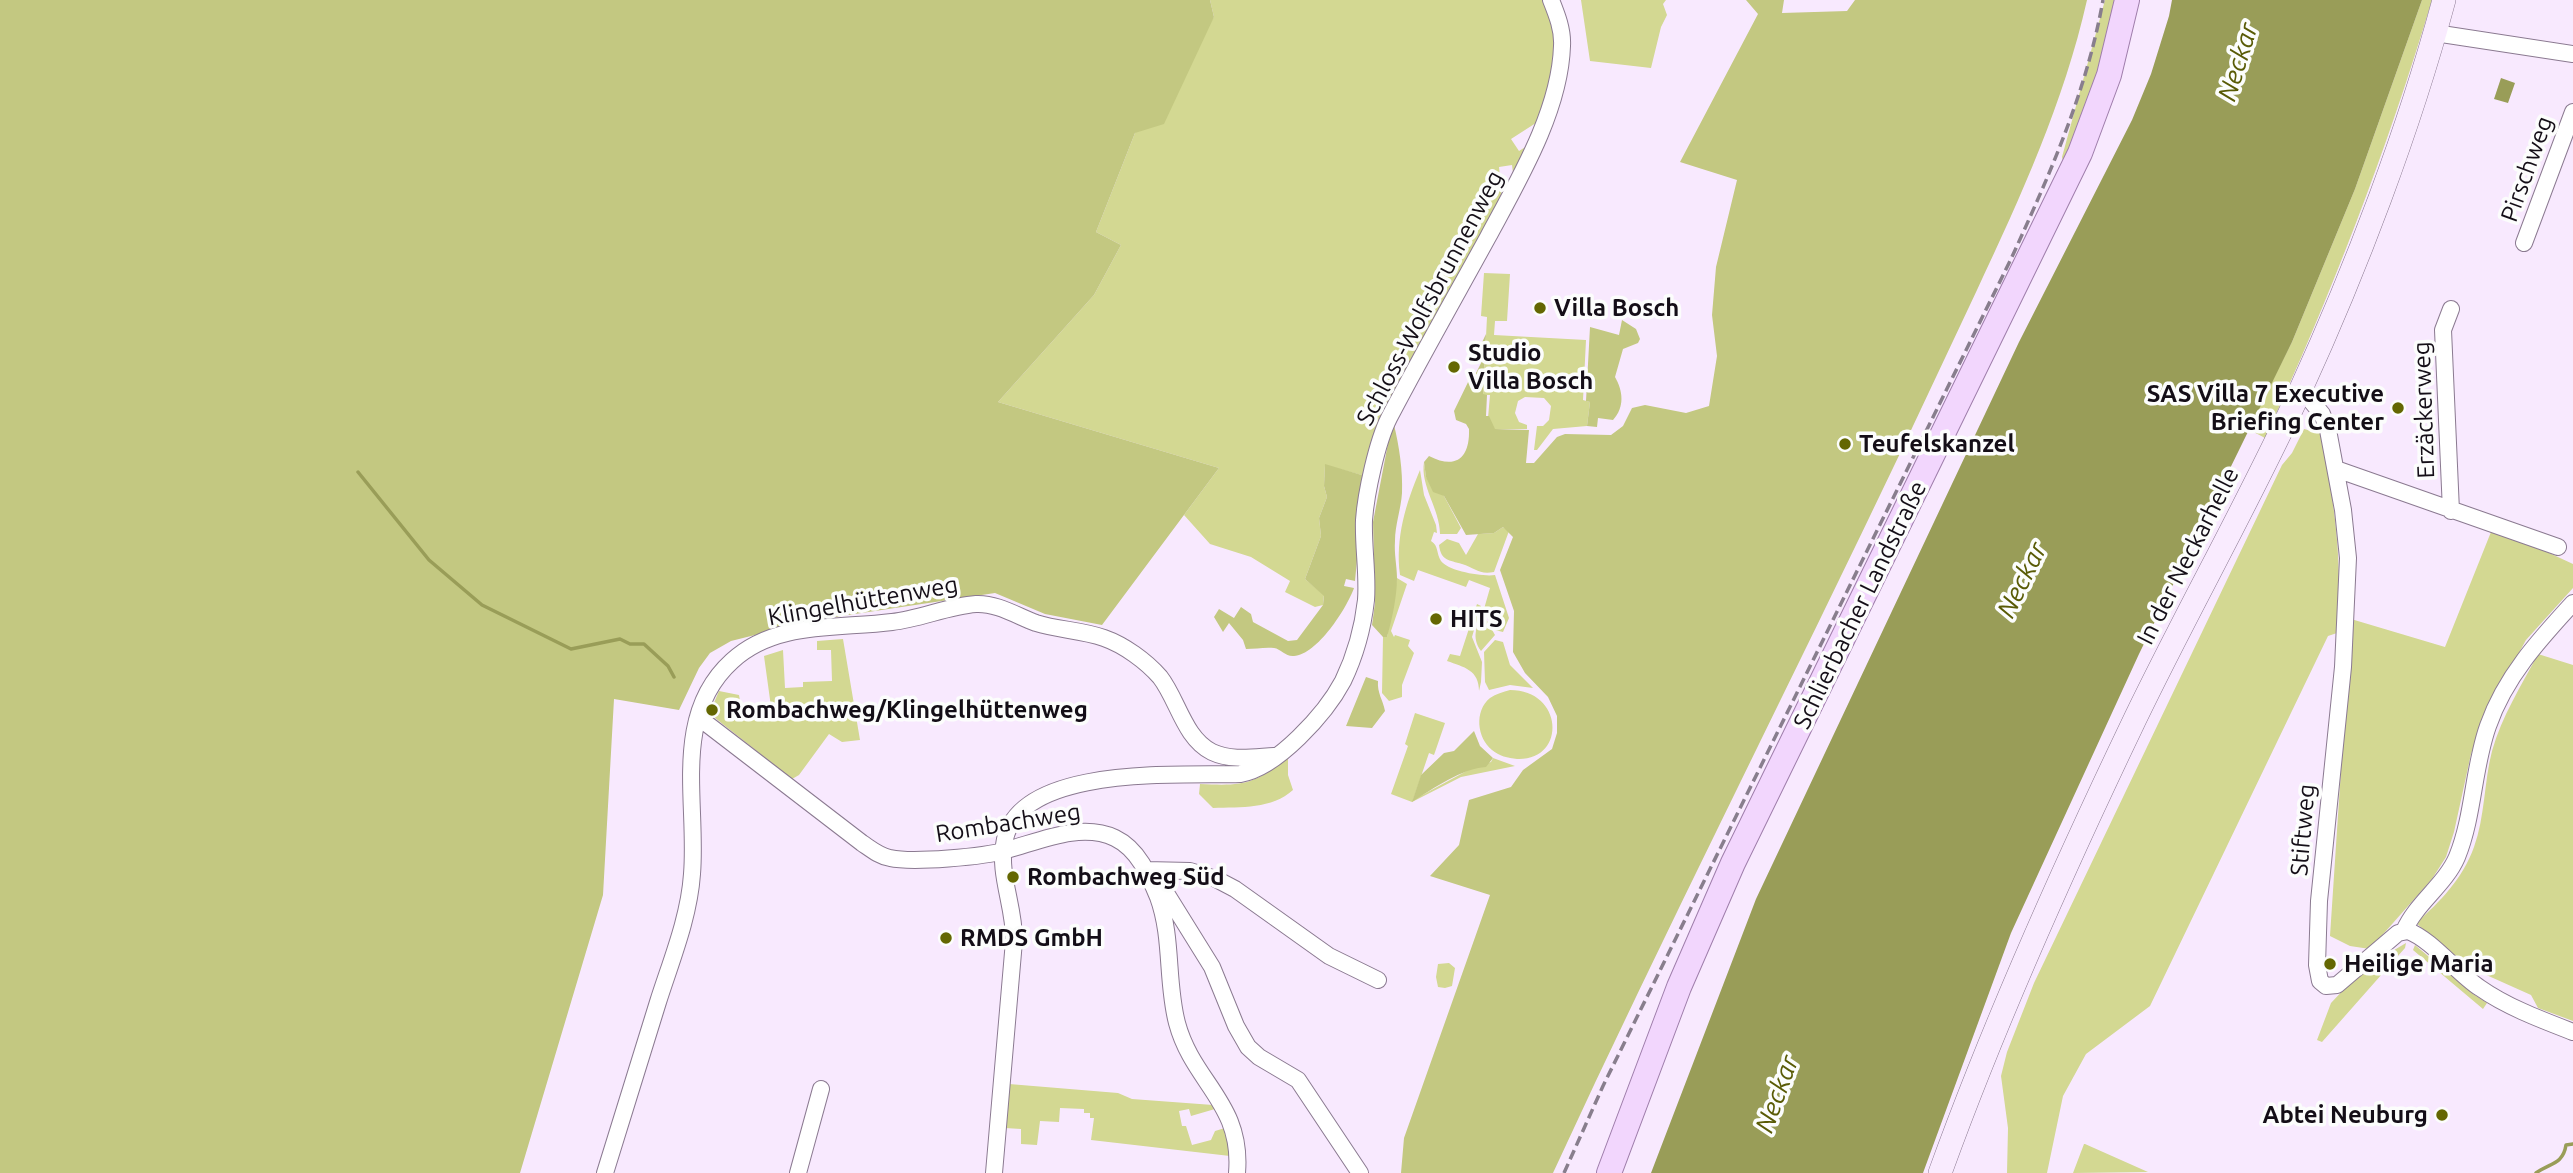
<!DOCTYPE html>
<html>
<head>
<meta charset="utf-8">
<style>
  body { margin:0 }
  canvas { display:block; background:#f8e9fe }
</style>
</head>
<body>
<canvas width="2573" height="1173"></canvas>
<script>
const ctx = document.querySelector('canvas').getContext('2d');
ctx.lineJoin = 'round';
function paint(path, color) {
  ctx.fillStyle = color;
  ctx.fill(path, 'evenodd');
}
function trace(path, color, width, dash) {
  ctx.strokeStyle = color;
  ctx.lineWidth = width;
  ctx.lineCap = dash ? 'butt' : 'round';
  ctx.setLineDash(dash || []);
  ctx.stroke(path);
}
function drawText(font, color, halo, rows, align = 'center') {
  ctx.font = font + ' Ubuntu,sans-serif';
  ctx.lineWidth = 7;
  ctx.setLineDash([]);
  ctx.textBaseline = 'middle';
  ctx.strokeStyle = halo;
  ctx.fillStyle = color;
  for (const [text, x, y, turn = 0] of rows) {
    ctx.save();
    ctx.translate(x, y);
    ctx.rotate((+turn || 0) * Math.PI / 180);
    ctx.textAlign = isNaN(turn) ? turn : align;
    if (halo) ctx.strokeText(text, 0, 0);
    ctx.fillText(text, 0, 0);
    ctx.restore();
  }
}
paint(new Path2D(`
  M1210,0H1544L1555,37L1549,90L1539,121L1511,139L1519,151L1527,146L1513,173L1512,165L1499,167L1502,199L1365,476L1325,465L1324,486L1327,497L1319,518L1321,536L1305,579L1324,595L1323,605L1315,607L1285,592L1290,581L1251,557L1210,544L1184,515L1219,468L998,402L1094,295L1121,245L1096,232L1135,133L1214,17Z
  M1581,0H1666L1663,4L1667,15L1661,27L1651,68L1590,61Z
  M2105,0H2120L2109,44L2064,166L2062,157Z
  M2422,0H2432C2387,150 2331,296 2265,438L2248,429L2292,342L2355,189Z
  M1484,273L1510,274L1507,321H1495L1494,335L1586,340L1583,400L1590,402L1587,426L1553,429L1537,450H1534L1537,426H1543L1549,420L1551,406L1544,398L1525,397L1518,401L1515,413L1519,422L1527,425V429H1494L1488,418L1490,395H1483L1487,317L1481,316Z
  M2304,429L2320,433C2335,501 2343,563 2337,633L2328,636L2150,1006L2086,1054L2063,1096L2047,1173H2007L2008,1128L2001,1076L2007,1052L2034,983L2282,465L2292,453Z
  M1424,462L1426,477L1444,496L1461,528L1457,534H1440C1440,509 1420,486 1424,462Z
  M1420,470L1424,495L1436,525L1437,533L1434,532L1431,541C1439,546 1436,553 1441,561C1448,571 1483,577 1495,575L1509,618L1503,632L1495,630L1484,609L1490,588L1469,580L1466,587L1418,570L1414,581L1400,575C1395,538 1406,503 1420,470Z
  M1503,527L1509,531L1494,572C1479,575 1475,568 1462,564C1449,560 1441,561 1439,545L1447,539L1459,543L1466,555L1478,534L1494,533Z
  M2493,527L2573,564V588L2526,640L2485,715L2471,754L2454,832L2446,857L2432,879L2370,949L2350,946L2330,936L2351,619L2445,647Z
  M1397,578L1407,584L1391,631L1394,637L1395,635L1410,640L1408,646L1414,653L1402,685V697L1389,701L1382,693L1383,637H1387Z
  M1477,604L1481,606L1472,637L1482,662L1481,682L1479,691C1479,670 1464,667 1447,661L1450,654L1460,656Z
  M1482,612L1495,635L1481,651C1471,637 1477,627 1482,612Z
  M843,639L860,740L842,742L829,734L799,775L792,779L715,718L713,705L719,691L739,695L743,719L772,714L764,656L783,650L785,688L803,687V682L832,681L831,650H817V641Z
  M1495,640L1503,642L1510,665L1533,688L1510,685L1489,690L1485,682L1484,652Z
  M2538,654L2573,665V1021L2538,1008L2531,995L2464,965L2416,923C2440,902 2463,878 2474,847C2485,817 2484,782 2492,751C2502,716 2521,686 2538,654Z
  M1510,690C1564,690 1567,761 1517,759C1508,758 1499,756 1492,750C1477,738 1474,711 1490,698C1496,694 1503,692 1510,690Z
  M1415,713L1445,723L1434,755L1429,753L1413,800L1474,767L1491,762L1493,758L1515,766L1461,777L1412,802L1391,794L1408,746L1405,744Z
  M1288,757V775L1293,790C1272,809 1241,807 1213,808L1199,794L1200,784C1243,786 1254,785 1288,757Z
  M2406,943L2405,948L2322,1042L2317,1040L2331,1003L2364,968Z
  M2415,945L2473,994L2487,1003L2483,1009L2413,950Z
  M1449,963L1455,968L1452,986L1445,988L1438,987L1436,977L1438,964Z
  M1009,1084L1118,1093L1132,1099L1213,1105L1215,1109L1191,1116L1189,1109L1179,1111L1182,1126H1186L1192,1145L1211,1140L1215,1131L1225,1128L1230,1156L1091,1140L1094,1118H1090V1113H1084V1109L1060,1108L1059,1122L1040,1121L1037,1145L1021,1144V1129L1005,1128Z
  M2084,1144H2085L2148,1172L2073,1173Z`), '#d3d892');
paint(new Path2D(`
  M0,0H1210L1214,17L1164,124L1135,133L1096,232L1121,245L1094,295L998,402L1219,468L1102,625L1045,614L995,593L815,620L731,641L710,653L699,668L679,710L614,699L603,895L520,1173H0Z
  M1746,0H1784L1782,13L1847,11L1855,0H2087C2064,102 2021,196 1977,290C1953,341 1929,392 1905,443C1789,687 1666,928 1553,1173H1401L1404,1138L1490,895L1430,876L1459,845L1469,800L1511,787L1523,770L1552,749L1557,733V716L1548,697L1525,673L1513,652L1514,611L1500,570L1513,537L1503,527L1494,533L1466,535L1444,496L1433,492L1426,477L1424,462L1429,456C1456,470 1470,458 1469,429L1466,424L1456,420L1454,411L1471,376L1474,377L1481,363L1474,359L1486,334L1483,394L1487,395L1486,416H1489L1495,429L1529,430L1526,463H1534L1557,437L1565,434L1611,435L1623,426L1632,408L1645,405L1686,413L1709,406L1717,356L1712,315L1716,267L1737,180L1680,162L1758,14Z
  M1622,320L1636,329L1640,339L1638,343L1623,349L1615,377C1623,391 1625,407 1613,420L1598,418L1597,427L1587,426L1590,402L1586,401L1590,327L1619,335Z
  M1394,425C1399,445 1403,471 1402,493C1401,509 1395,525 1395,541C1394,554 1397,566 1397,578C1397,596 1392,620 1387,637H1383L1372,625L1375,603L1373,522L1390,433Z
  M1325,464L1365,476L1355,581L1346,579L1344,586L1354,588C1347,608 1317,655 1294,656C1286,657 1281,649 1274,648C1265,647 1255,649 1246,649L1243,640L1229,623L1223,632L1214,617L1219,609L1234,618L1241,607L1251,614L1253,622L1288,641L1297,640L1323,605L1324,596L1305,579L1321,536L1319,518L1327,497L1324,486Z
  M1366,677L1378,681C1377,693 1383,700 1385,711L1372,728L1346,726Z
  M1474,731L1480,746L1493,758L1486,767C1463,768 1432,789 1412,802L1421,775L1444,753L1454,751Z`), '#c3c881');
paint(new Path2D(`
  M2172,0H2422L2355,189L2292,342L2139,654L2011,933L1923,1173H1651L1756,899L2019,342L2132,120L2151,74L2169,16Z
  M2501,78L2515,83L2508,103L2494,99Z`), '#999d58');
trace(new Path2D(`
  M358,472L429,560L482,605L571,649L620,639L630,644H644L668,666L674,677
  M2536,1173C2549,1163 2563,1165 2566,1145L2573,1144`), '#999d58', 3.5);
const street = new Path2D(`
  M2435,33L2573,54
  M2524,243L2573,112
  M2451,309L2443,330L2451,511
  M2301,389L2322,414L2328,430L2343,510L2348,558L2343,667L2319,901L2317,965L2320,981L2326,986L2337,985L2398,933L2408,931C2431,939 2458,974 2480,988C2507,1007 2542,1020 2573,1032
  M2336,469L2558,547
  M698,717L862,843C871,849 879,856 890,858C912,863 984,857 1007,850C1040,841 1081,822 1115,838C1138,849 1149,875 1158,897C1173,938 1166,981 1177,1023C1193,1083 1243,1103 1237,1173
  M1146,870L1190,871L1216,879L1235,889L1329,956L1378,980
  M1158,886L1166,893L1212,967L1236,1026L1248,1047L1259,1057L1298,1080L1360,1173
  M2404,931C2416,903 2445,885 2457,857C2474,815 2473,768 2488,726C2505,677 2539,640 2573,603
  M605,1173C623,1116 640,1059 658,1002C671,961 689,918 692,874C698,803 671,716 732,661C775,621 838,629 892,622C920,619 948,606 976,604C997,603 1017,616 1036,623C1058,630 1082,630 1104,638C1124,645 1146,661 1160,677C1178,700 1184,738 1212,752C1231,761 1254,757 1274,756
  M798,1173L821,1089
  M994,1173L1014,941C1015,907 997,873 1005,839C1022,764 1182,776 1240,774C1277,768 1326,713 1343,681C1355,656 1363,627 1366,600C1368,573 1363,547 1364,520C1366,493 1377,442 1389,418C1421,357 1455,297 1488,237C1518,181 1560,111 1562,46C1563,30 1557,15 1551,0`);
const secondary = new Path2D(`
  M1940,1173C1996,1018 2064,867 2135,719C2188,609 2249,502 2300,391C2356,269 2409,130 2444,0`);
const primary = new Path2D(`
  M1609,1173L1679,987L1733,863L2080,153L2109,75L2127,0`);
trace(street, '#8b7a91', 18);
trace(secondary, '#8b7a91', 24);
trace(primary, '#9f7eab', 26);
trace(street, '#fff', 16);
trace(secondary, '#f9ebfe', 23);
trace(primary, '#f2d6fd', 24);
trace(new Path2D(`
  M1564,1173L1603,1086L2011,259C2049,176 2087,91 2103,0`), '#887e8d', 3.5, [10, 5]);
for (const [x, y, r, color] of [
  [1540,308,7,"#646702"],
  [1454,367,7,"#646702"],
  [2398,408,7,"#646702"],
  [1845,444,7,"#646702"],
  [1436,619,7,"#646702"],
  [712,710,7,"#646702"],
  [1013,877,7,"#646702"],
  [946,938,7,"#646702"],
  [2330,964,7,"#646702"],
  [2442,1115,7,"#646702"]
]) {
  const dot = new Path2D();
  dot.arc(x, y, r, 0, 2 * Math.PI);
  ctx.fillStyle = color;
  ctx.fill(dot);
  trace(dot, '#fcfdfc', 2.5);
}
drawText('24px', '#140e17', '#fcfdfc', [
  ["Pirschweg",2527,169,-70],
  ["Schloss-Wolfsbrunnenweg",1430,298,-62],
  ["Erzäckerweg",2424,410,-92],
  ["In der Neckarhelle",2188,556,-63],
  ["Klingelhüttenweg",863,601,-10],
  ["Schlierbacher Landstraße",1860,605,-64],
  ["Rombachweg",1008,823,-9],
  ["Stiftweg",2303,830,-85]
]);
drawText('bold 24px', '#140e17', '#fcfdfc', [
  ["Villa Bosch",1554,308],
  ["Studio",1468,353],
  ["Villa Bosch",1468,381],
  ["SAS Villa 7 Executive",2384,394,"right"],
  ["Briefing Center",2384,422,"right"],
  ["Teufelskanzel",1859,444],
  ["HITS",1450,619],
  ["Rombachweg/Klingelhüttenweg",726,710],
  ["Rombachweg Süd",1027,877],
  ["RMDS GmbH",960,938],
  ["Heilige Maria",2344,964],
  ["Abtei Neuburg",2428,1115,"right"]
], 'left');
drawText('italic 26px', '#595b06', '#fcfdfc', [
  ["Neckar",2238,62,-73],
  ["Neckar",2022,580,-64],
  ["Neckar",1777,1094,-70]
]);
</script>
</body>
</html>
